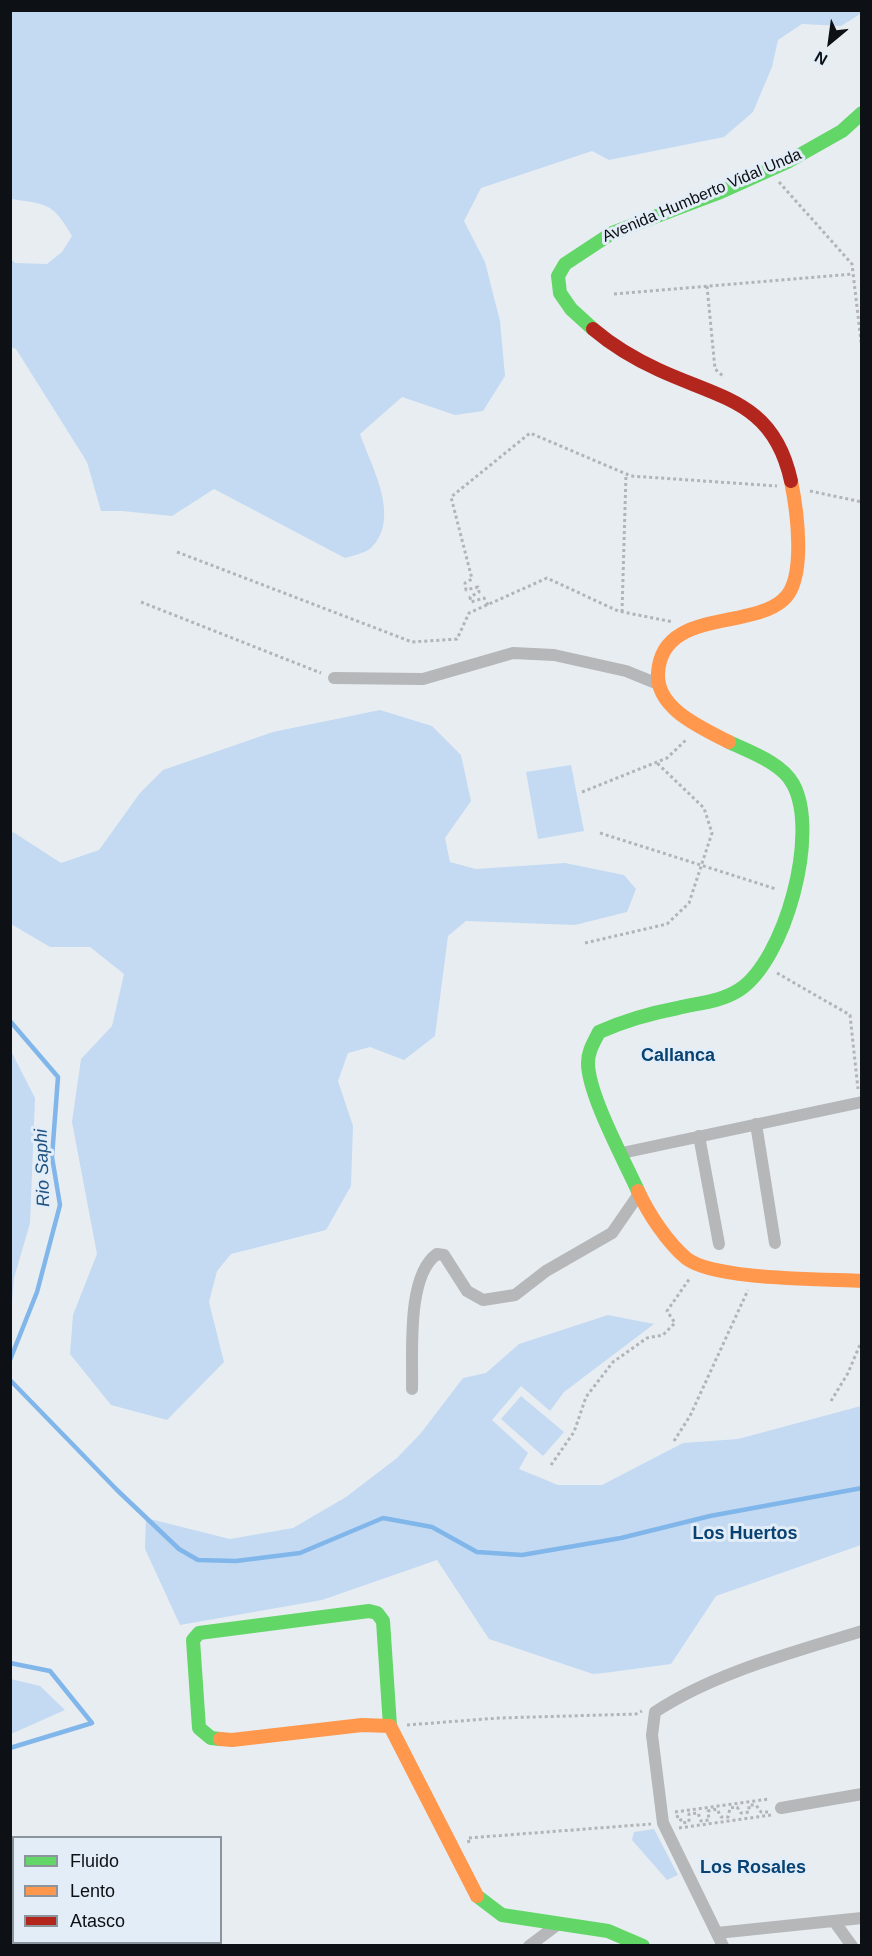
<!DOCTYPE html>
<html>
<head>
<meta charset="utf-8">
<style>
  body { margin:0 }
  #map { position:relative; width:872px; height:1956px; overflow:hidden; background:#e8edf2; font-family:Helvetica,sans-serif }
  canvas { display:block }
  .frame { position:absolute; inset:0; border:12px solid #0d1014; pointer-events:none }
  .legend { position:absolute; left:12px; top:1836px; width:210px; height:108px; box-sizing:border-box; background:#e3edf7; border:2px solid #8d959c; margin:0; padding:8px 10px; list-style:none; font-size:18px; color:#0d1014 }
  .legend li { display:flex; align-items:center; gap:12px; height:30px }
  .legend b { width:30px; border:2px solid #8d959c }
  .north { position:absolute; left:800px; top:12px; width:60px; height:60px; -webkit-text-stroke:4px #e3edf7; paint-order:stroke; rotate:209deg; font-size:16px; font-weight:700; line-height:24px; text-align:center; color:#0d1014 }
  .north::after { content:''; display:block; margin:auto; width:21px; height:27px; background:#0d1014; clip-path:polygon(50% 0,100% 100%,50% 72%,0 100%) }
</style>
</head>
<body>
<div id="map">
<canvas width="872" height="1956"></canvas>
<div class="frame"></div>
<ul class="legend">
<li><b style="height:8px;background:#63d668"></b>Fluido</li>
<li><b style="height:8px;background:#ff974d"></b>Lento</li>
<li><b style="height:8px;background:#b3261e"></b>Atasco</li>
</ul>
<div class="north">N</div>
</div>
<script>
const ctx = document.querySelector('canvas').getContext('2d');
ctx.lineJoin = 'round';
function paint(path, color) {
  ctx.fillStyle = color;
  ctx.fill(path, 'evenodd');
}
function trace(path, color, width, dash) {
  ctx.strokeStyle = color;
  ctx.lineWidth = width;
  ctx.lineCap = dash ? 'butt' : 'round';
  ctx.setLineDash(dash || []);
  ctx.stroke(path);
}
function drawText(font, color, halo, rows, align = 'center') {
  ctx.font = font + ' Helvetica,sans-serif';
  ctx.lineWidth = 6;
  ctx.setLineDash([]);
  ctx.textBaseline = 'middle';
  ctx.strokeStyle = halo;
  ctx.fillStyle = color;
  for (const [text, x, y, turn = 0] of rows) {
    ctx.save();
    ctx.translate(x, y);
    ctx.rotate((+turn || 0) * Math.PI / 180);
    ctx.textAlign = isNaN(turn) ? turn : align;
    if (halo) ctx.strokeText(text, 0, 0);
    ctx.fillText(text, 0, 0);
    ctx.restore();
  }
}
paint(new Path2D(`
  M11,10H861L862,13L841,26L802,24L778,40L772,67L753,112L724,137L609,160L592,151L481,188L464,221L485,262L500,321L505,376L483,411L455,415L402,397L360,434C371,466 402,518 371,548C365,553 352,556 345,558L214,489L172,516L122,511H101L87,462L16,349L11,347V259L15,263L47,264L62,252L72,236C53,203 47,204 11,199Z
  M380,710L432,726L461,755L471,801L445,838L450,862L476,869L565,863L624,875L636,889L627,912L575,925L466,921L448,936L435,1036L404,1060L370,1047L348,1053L338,1081L353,1126L351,1186L326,1230L231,1254L217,1271L209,1302L224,1362L167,1420L111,1405L70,1354L73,1315L97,1254L72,1122L81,1059L112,1026L124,974L90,947H50L11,924V834L13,832L61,863L99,850L140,793L163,770L273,732Z
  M571,765L584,831L538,839L526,772Z
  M11,1051L35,1098L30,1223L14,1278L11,1315Z
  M608,1315L654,1324L564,1392L550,1411L521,1386L492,1420L528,1453L519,1469L558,1485H602L683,1443L738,1439L861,1406V1545L716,1596L671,1664L604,1673L593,1674L489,1639L437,1560L322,1600L180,1625L145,1549L146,1518L230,1539L293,1528L346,1497L397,1458L421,1433L463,1378L486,1373L519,1344Z
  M521,1396L564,1432L543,1456L501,1419Z
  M11,1679L40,1686L65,1710L11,1734Z
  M654,1829L678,1875L667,1880L632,1840L634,1832Z`), '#c3daf2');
trace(new Path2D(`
  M10,1021L58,1077L52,1157L60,1205L37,1292L10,1360
  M10,1380L117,1490L179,1549L198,1560L236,1561L300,1553L383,1518L432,1527L477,1552L522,1555L621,1538L710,1516L862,1488
  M10,1663L50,1671L92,1723L10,1748`), '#81b6ea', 4.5);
trace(new Path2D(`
  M779,182L852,264L862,350
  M707,286L715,369L723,376
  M614,294L853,274
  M810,491L862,502
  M177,552L412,642L457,639L469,613L547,578L618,611L673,622
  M141,602L321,673
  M488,605L484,598L471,602L470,597L479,592L478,587L466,590L465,583L472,579L451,497L530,433L631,476L777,486
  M622,612L626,474
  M582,792L667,758L687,739
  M600,833L776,889
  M585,943L667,924L689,903L712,833L704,808L657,763
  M777,973L850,1015L858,1089
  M831,1401L848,1373L862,1340
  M674,1441L690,1416L748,1290
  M551,1465L574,1432L586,1397L613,1362L647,1338L663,1335L675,1323L667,1311L690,1278
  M407,1725L499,1718L636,1714L642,1711
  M675,1812L769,1799
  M676,1817L679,1816L682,1823L689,1822V1814L698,1813L701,1821L709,1820L708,1811L717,1809L721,1817H728L730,1808L737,1807L741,1813L749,1812V1805H756L761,1812H768
  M679,1828L771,1815
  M469,1843L468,1838L651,1824`), '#b2b5b7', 3, [3, 3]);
trace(new Path2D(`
  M334,678L423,679L513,653L554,655L626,671L658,684
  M756,1124L775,1243
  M699,1136L719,1244
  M622,1153L862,1102
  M412,1389C413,1354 406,1276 437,1254L444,1255L467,1291L483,1300L515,1295L546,1271L612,1233L639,1194
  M781,1808L862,1794
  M834,1921L852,1946
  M717,1933L862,1918
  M529,1946L557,1925
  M723,1946L663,1823L652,1735L655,1712C716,1672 792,1653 862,1631`), '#b5b7b9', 12);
trace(new Path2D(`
  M593,329L571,309L560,293L558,276L565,264L612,233L718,193L789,161L842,131L862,113
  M638,1191C624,1160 588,1094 588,1063C588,1051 594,1042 599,1032C624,1021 651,1013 678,1008C698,1003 720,1002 739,990C785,960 820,833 793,784C782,763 750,752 729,742
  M220,1739L211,1738L199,1728L193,1640L199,1633L369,1611L377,1613L383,1621L390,1726
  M477,1896L502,1915L608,1931L643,1946`), '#63d668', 14);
trace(new Path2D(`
  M729,742C702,728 656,709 658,673C662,609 749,630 783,600C807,580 797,510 791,481
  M638,1191C648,1213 667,1242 686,1258C712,1280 824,1279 862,1281
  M220,1739L232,1740L362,1725L390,1726L477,1896`), '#ff974d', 14);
trace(new Path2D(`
  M593,329C613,346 635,359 659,370C722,399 774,402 791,481`), '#b3261e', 14);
drawText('16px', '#0d1014', '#e3edf7', [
  ["Avenida Humberto Vidal Unda",702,196,-23]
]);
drawText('bold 18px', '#074273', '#e3edf7', [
  ["Callanca",678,1056],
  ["Los Huertos",745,1534],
  ["Los Rosales",753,1868]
]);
drawText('italic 18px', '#205282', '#e3edf7', [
  ["Rio Saphi",43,1168,-92]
]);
</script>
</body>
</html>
